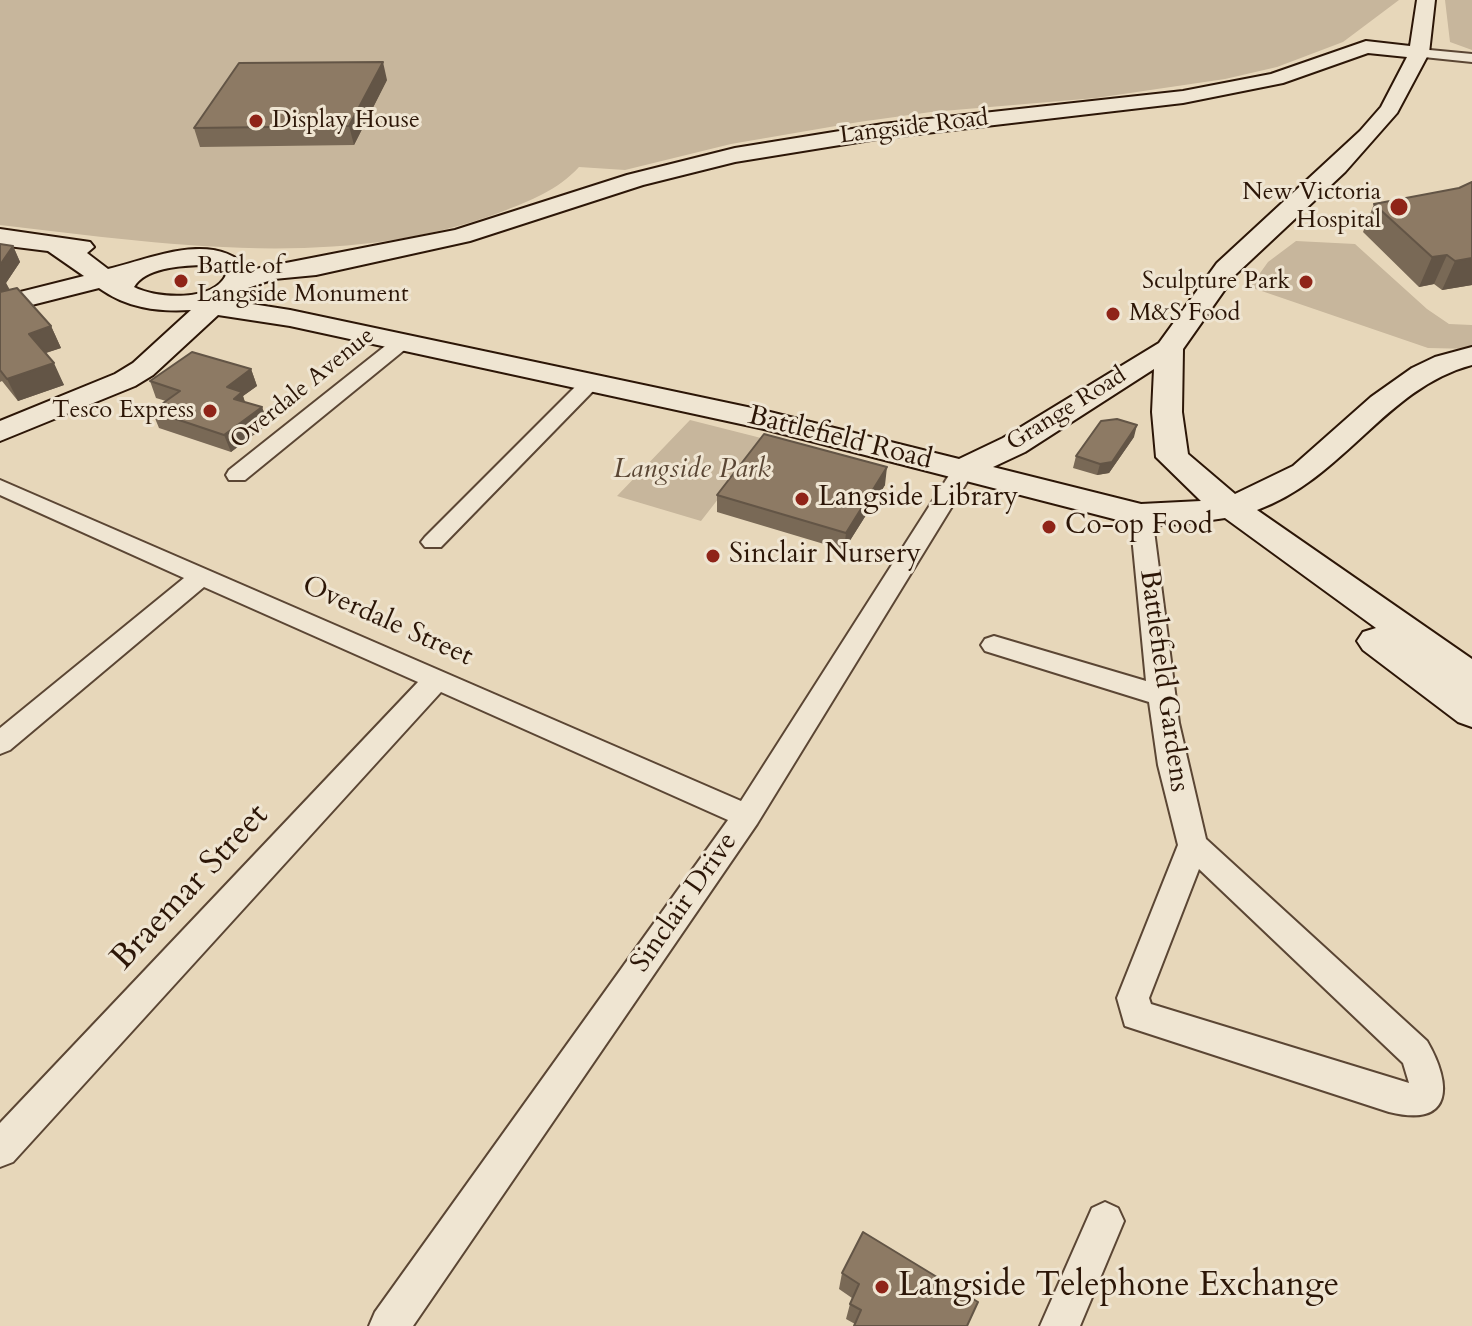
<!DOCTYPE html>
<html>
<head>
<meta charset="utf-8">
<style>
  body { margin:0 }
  canvas { display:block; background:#e7d7ba }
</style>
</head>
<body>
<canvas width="1472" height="1326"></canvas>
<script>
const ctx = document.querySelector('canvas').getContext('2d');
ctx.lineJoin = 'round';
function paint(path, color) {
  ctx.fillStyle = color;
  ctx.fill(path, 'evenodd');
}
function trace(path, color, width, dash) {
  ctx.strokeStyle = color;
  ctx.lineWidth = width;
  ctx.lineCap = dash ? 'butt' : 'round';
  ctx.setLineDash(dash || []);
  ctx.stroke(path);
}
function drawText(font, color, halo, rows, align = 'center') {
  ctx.font = font + ' Cardo,serif';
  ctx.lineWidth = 6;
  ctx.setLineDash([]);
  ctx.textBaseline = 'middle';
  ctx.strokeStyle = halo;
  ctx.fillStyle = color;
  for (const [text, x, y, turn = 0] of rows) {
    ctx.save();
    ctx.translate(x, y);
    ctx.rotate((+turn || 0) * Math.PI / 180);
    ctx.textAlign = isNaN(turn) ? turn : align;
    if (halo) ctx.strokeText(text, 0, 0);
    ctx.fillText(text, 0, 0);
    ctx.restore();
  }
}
paint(new Path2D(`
  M0,0H1399L1343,42L1277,67L1225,79L1096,98L931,112L859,122L731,144L625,170L579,167C558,190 530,201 501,212C342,272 164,244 0,225Z
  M1445,0H1472V50L1450,42Z
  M1296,241L1355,244L1427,309L1449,324L1472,325V349L1428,348L1250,287L1268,262Z
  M690,420L765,439L701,521L617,496Z`), '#c7b69c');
const street = new Path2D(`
  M1419,49L1472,54V62L1414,56V50Z
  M401,337L411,343L408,347L245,480H229L226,475L229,470L394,339Z
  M590,377L597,379L600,383L597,387L441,547H425L421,542L425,537L583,379Z
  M964,462L975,469L757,824L413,1326H369L375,1312L728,820L441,692L13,1162L0,1167V1123L418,682L204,587L10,750L0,754V728L184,578L0,495V480L741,801L953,469Z
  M1141,508L1149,510L1152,515L1179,723L1206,839L1427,1041C1452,1084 1454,1128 1389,1112L1125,1026L1117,998L1178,845L1158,765L1149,702L985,651L981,645L985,639L994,636L1146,681L1130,515L1133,510ZM1199,869L1403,1063L1409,1083L1151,1004L1149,998Z
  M1105,1202L1118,1208L1124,1221L1080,1326H1040L1092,1208Z`);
const secondary = new Path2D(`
  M1417,0H1435L1429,53L1397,113L1345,172L1235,275L1183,349L1182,412L1188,454L1235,494L1293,466L1371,397L1412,368L1435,357L1472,347V365C1385,388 1345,478 1257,510L1472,659V727L1458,722L1363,650L1357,641L1363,632L1376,628L1225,518L1184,524L1141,526L764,429L290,326L218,315L153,375L135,386L0,441V421L115,374L133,363L191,310C157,312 127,308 99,288L0,313V297L84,276L48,251L0,245V229L90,242L94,247L87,253L108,269C151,259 214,229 250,270L455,230L627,175L735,148L883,124L1183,91L1271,74L1366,41L1410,46ZM1368,53L1407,57L1381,107L1360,131L1217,263L1159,343L1003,438L959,459L766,411L290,310L233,301L245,289L274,279L316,275L470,241L643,185L735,162L883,138L1183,103L1283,83ZM200,265L212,266L226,275C213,302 157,299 134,287C145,268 179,266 200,265ZM1154,369L1152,412L1156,457L1201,501L1141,504L993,467L1025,452Z`);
trace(street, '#5b4634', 4);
trace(secondary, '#2c1607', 4);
paint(street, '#efe5d2');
paint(secondary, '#efe5d2');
paint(new Path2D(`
  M387,80L354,145L200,147L194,128Z
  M1459,188L1472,285L1442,290L1434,284L1419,287L1363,232L1374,204Z
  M0,244L13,246L20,262L6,283L10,290L51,326L61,348L46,353L64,385L18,401L2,381L0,382Z
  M251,369L257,386L243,396L245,402L262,407L268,424L231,452L159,428L152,411L166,401L156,398L150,381Z
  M1134,437L1109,473L1097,475L1073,468L1076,456Z
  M885,485L844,550L717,512V495Z
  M842,1273L978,1302L855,1324L846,1319L850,1304L852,1298L839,1289Z`), '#796956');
paint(new Path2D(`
  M383,62L387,80L354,145L349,126Z
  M13,246L20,262L6,283L10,291L0,294V265Z
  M1447,255L1434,284L1419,287L1432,257Z
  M1472,258V285L1442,290L1455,261Z
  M51,326L61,348L39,355L29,334Z
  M54,363L64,385L18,401L7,379Z
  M251,369L257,386L243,396L247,409L239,415L227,387Z
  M262,407L268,424L231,452L224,435Z
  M1137,425L1134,437L1109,473L1097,475L1100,464Z
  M887,467L885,485L844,550L846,533Z`), '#635546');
const building = new Path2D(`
  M383,62L349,126L194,128L239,63Z
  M1472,182V258L1455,261L1447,255L1432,257L1374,204L1459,188Z
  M0,244L13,246L0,265Z
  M17,288L51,326L29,334L54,363L7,379L0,370V292Z
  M192,352L251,369L227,387L242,392L234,399L262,407L224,435L152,411L180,391L150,381Z
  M1117,419L1137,425L1112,462L1100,464L1076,456L1101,421Z
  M764,434L887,467L846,533L717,495Z
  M863,1232L978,1302L967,1326H854L861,1310L850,1304L859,1284L842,1273Z`);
paint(building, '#8d7a64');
trace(building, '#635546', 2);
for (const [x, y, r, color] of [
  [256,121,8,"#8f2418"],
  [1399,207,10,"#8f2418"],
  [181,281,8,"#8f2418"],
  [1306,282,8,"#8f2418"],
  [1113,314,8,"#8f2418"],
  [210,411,8,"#8f2418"],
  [802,499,8,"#8f2418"],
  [1049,527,8,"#8f2418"],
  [713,556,8,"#8f2418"],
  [882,1287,8,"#8f2418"]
]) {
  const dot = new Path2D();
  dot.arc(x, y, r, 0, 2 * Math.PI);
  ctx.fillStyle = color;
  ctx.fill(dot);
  trace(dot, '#efe5d2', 3);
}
drawText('24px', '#2c1607', '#efe5d2', [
  ["Display House",272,121],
  ["New Victoria",1381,193,"right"],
  ["Hospital",1381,221,"right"],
  ["Battle of",197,267],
  ["Langside Monument",197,295],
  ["Sculpture Park",1290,282,"right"],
  ["M&S Food",1129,314],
  ["Tesco Express",194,411,"right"]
], 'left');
drawText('24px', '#2c1607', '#efe5d2', [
  ["Langside Road",914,128,-7],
  ["Overdale Avenue",303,389,-39],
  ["Grange Road",1067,410,-32]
]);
drawText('28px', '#2c1607', '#efe5d2', [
  ["Battlefield Road",840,439,14],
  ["Overdale Street",387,622,24],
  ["Battlefield Gardens",1163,681,82],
  ["Sinclair Drive",685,903,-55]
]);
drawText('italic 28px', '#5a4634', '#efe5d2', [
  ["Langside Park",692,471]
]);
drawText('28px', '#2c1607', '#efe5d2', [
  ["Langside Library",818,499],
  ["Co-op Food",1065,527],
  ["Sinclair Nursery",729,556]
], 'left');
drawText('34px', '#2c1607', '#efe5d2', [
  ["Braemar Street",191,888,-47]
]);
drawText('34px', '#2c1607', '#efe5d2', [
  ["Langside Telephone Exchange",898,1287]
], 'left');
</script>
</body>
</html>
